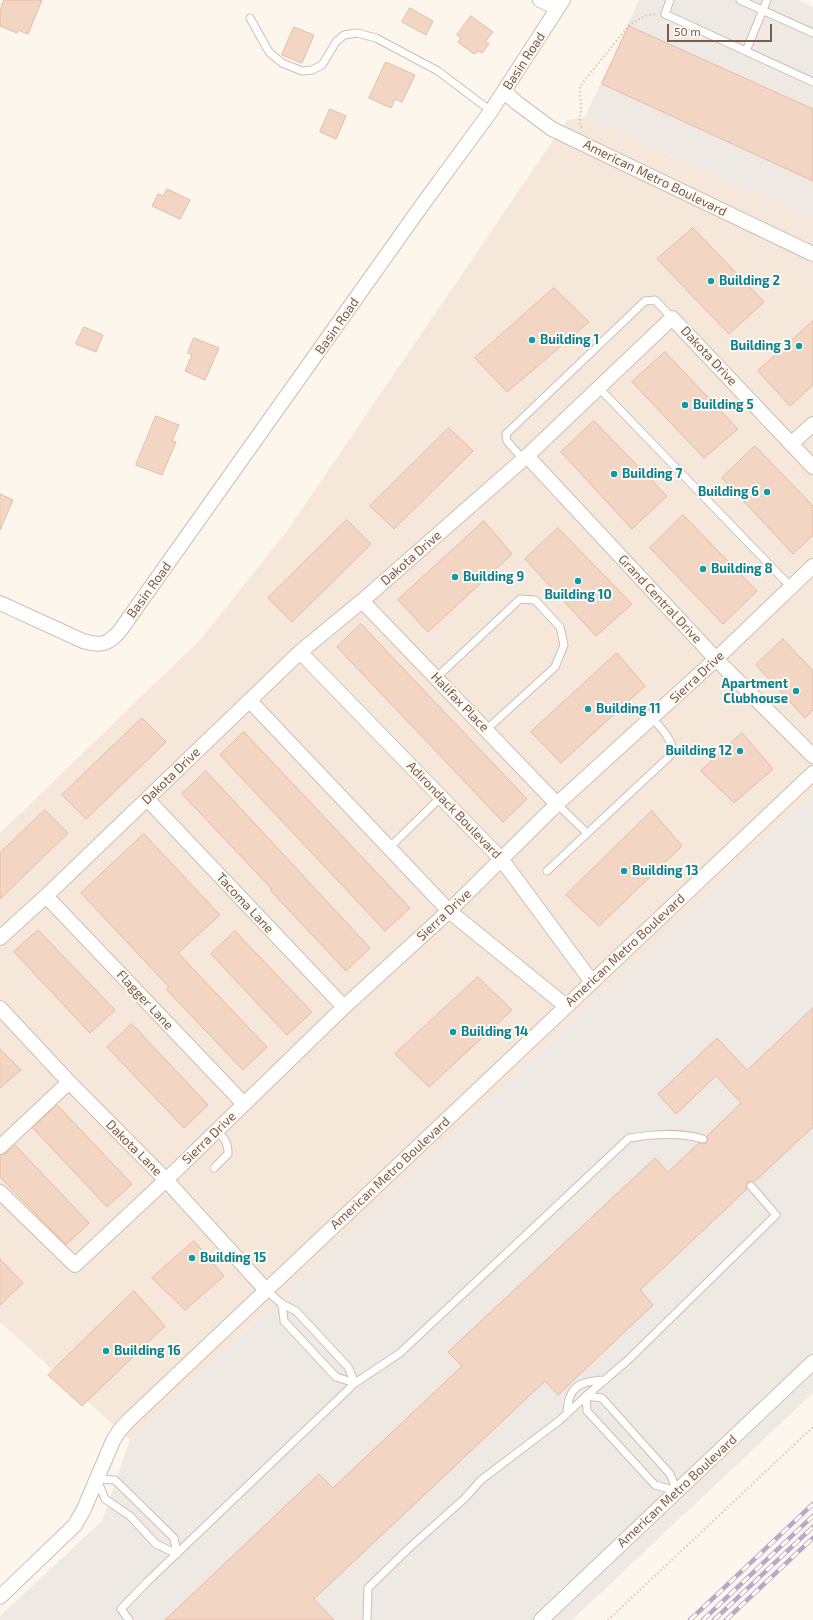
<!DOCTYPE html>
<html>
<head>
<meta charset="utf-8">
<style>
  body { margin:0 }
  #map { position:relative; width:813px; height:1620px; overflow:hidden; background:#fdf6ec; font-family:"Exo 2",sans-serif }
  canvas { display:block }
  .scale { position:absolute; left:667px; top:24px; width:105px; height:18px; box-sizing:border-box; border:2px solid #7a5c4d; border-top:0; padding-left:5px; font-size:12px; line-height:14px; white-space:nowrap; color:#7a5c4d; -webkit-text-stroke:3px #fffaf3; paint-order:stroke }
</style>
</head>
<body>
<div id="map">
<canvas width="813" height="1620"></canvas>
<div class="scale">50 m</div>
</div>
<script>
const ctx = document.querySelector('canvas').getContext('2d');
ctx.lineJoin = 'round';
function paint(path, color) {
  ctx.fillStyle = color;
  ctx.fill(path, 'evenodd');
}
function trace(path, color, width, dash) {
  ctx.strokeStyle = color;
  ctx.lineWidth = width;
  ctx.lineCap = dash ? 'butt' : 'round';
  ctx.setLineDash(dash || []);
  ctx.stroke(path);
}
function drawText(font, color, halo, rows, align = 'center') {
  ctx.font = font + ' "Exo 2",sans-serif';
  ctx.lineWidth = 4;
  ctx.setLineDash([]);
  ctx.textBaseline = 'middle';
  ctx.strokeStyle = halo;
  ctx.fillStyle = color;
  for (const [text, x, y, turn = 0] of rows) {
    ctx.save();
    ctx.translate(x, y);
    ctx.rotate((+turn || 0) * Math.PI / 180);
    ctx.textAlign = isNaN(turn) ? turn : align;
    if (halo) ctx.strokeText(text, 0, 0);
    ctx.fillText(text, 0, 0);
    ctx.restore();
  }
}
paint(new Path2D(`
  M585,117L813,219V793L130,1440L0,1322V833L201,639L287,531L567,120Z`), '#f5e8da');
paint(new Path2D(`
  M639,0H798L813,7V219L585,117Z
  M813,793V1393L572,1620H0V1616L102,1521L130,1440Z`), '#efe9e4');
const building = new Path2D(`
  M4,0H42L28,34L18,30L17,33L0,26V11Z
  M410,8L433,21L426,35L402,22Z
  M471,16L493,32L485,42L489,44L482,53L479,51L474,54L458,42L461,38L457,35Z
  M629,26L813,109V181L602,84Z
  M294,27L314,35L302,63L282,55Z
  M386,62L415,75L402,102L395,99L391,108L369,98Z
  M330,109L346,116L336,139L320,132Z
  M167,189L190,200L180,219L152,206L158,194L163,196Z
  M693,228L764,302L729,334L657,259Z
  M554,288L589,322L507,392L475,358Z
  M813,321V385L790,406L758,371Z
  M84,327L103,335L96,352L76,344Z
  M194,338L219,348L205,380L185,371L192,355L188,353Z
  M665,352L738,429L704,458L632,382Z
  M156,416L179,425L172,441L176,442L162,475L136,465Z
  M594,421L667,496L632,529L561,452Z
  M449,428L473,451L394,529L370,506Z
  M755,446L813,506V535L793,554L722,478Z
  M0,494L13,500L0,530Z
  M683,515L757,591L723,624L650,548Z
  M347,520L371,544L292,622L268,598Z
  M484,521L512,554L428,632L398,600Z
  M558,528L632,604L596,636L525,559Z
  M361,624L527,799L503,822L337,647Z
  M783,639L813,671V710L805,718L756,665Z
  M617,653L645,686L561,763L531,732Z
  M142,718L166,742L86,819L62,795Z
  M244,732L410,908L385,931L220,755Z
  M742,733L773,769L734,803L701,771Z
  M206,771L370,948L346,971L270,890L272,889L182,794Z
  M45,810L68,833L0,899V853Z
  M652,811L682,846L599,926L566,895Z
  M144,834L220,915L178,953L267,1047L243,1070L166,989L169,987L81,893Z
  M38,930L115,1010L90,1033L14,952Z
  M235,931L312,1012L287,1035L211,954Z
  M478,977L512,1010L429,1087L395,1054Z
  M813,1008V1127L754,1182L750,1181L747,1183L746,1187L747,1189L640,1290L653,1305L558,1395L545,1381L314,1599L334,1620H165L319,1474L333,1488L462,1366L448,1352L655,1158L668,1172L699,1143H706L708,1140L707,1136L741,1103L716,1076L676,1114L658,1094L717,1038L747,1070Z
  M132,1024L208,1105L184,1128L107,1047Z
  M0,1049L21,1070L0,1088Z
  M57,1105L132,1184L107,1207L33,1128Z
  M15,1145L89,1223L66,1245L0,1177V1155L6,1153Z
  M194,1241L224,1276L185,1310L152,1278Z
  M0,1259L23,1283L0,1305Z
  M134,1291L165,1326L82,1406L48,1375Z`);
paint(building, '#f3d5c3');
trace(building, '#e6bba3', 1);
const service = new Path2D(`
  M670,0L665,14L813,82
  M740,0L813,33
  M250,18L269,52L282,63L302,71L312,70L322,65L336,42L344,35L357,33L376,38L438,71L491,111
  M746,51L767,0
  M598,387L791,587
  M523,459L507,441L506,434L645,301L655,300L672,318
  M436,678L520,599L535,600L560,627L564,645L555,667L486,730
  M557,804L587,833
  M389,848L441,797
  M547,871L674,752C670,737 662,729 652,718
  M214,1168L228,1154C228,1143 225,1138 216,1131
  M266,1290L282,1304L296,1311L348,1367L355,1383
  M282,1304L284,1321L336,1377L355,1383
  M586,1396L587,1411L655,1485L677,1491
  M586,1396L602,1398L670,1474L677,1491
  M567,1414C568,1387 578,1381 605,1380
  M97,1479L115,1480L174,1538L177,1554L156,1544L130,1516L105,1499Z
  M129,1620L121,1609L147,1582L355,1383L400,1353L629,1138C654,1134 679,1132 703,1139
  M367,1620L368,1588L408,1549L465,1498L481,1480L560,1420L586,1396L628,1360L776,1215L751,1186`);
const minor = new Path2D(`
  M540,0L558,8
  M504,91L517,103L552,129L813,254
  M791,444L813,424
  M527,456L716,659L813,756
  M362,601L557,804
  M0,603L83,641C100,646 107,645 119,632L420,208L491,111L563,0
  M300,652L502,860L592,982
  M250,701L449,911L566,1006
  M147,799L344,1007
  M46,896L244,1104
  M0,938L46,896L300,652L362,601L527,456L672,318L813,467
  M0,1008L69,1082L166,1180L266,1290
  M0,1147L69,1082
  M0,1192L75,1265L166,1180L344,1007L449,911L557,804L716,659L813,566
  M0,1597L75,1525L84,1509L113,1441L119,1431L128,1421L813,773
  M541,1620L813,1362`);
trace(service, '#d1beb0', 9);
trace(minor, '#d1beb0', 16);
trace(new Path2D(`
  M582,127L580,126V116L581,113L580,86L630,24L647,15L656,14
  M608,1620L813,1427`), '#d9b8a5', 2.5, [1, 3]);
trace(service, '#fff', 7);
trace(minor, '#fff', 14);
const rail = new Path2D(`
  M690,1620L813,1504
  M703,1620L813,1516
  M714,1620L813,1527
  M726,1620L813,1538`);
trace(rail, '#b9a8c9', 4.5);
trace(rail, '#fffaf3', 3, [9]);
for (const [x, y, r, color] of [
  [711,281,4,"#0f9aa8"],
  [532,340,4,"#0f9aa8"],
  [799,346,4,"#0f9aa8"],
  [685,405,4,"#0f9aa8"],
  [614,474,4,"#0f9aa8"],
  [767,492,4,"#0f9aa8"],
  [703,569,4,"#0f9aa8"],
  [455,577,4,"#0f9aa8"],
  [578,581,4,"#0f9aa8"],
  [796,691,4,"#0f9aa8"],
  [588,709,4,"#0f9aa8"],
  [740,751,4,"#0f9aa8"],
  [624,871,4,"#0f9aa8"],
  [453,1032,4,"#0f9aa8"],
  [192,1258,4,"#0f9aa8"],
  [106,1351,4,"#0f9aa8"]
]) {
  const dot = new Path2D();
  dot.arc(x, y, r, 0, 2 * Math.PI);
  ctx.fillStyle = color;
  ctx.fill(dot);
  trace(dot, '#fffaf3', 1.5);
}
drawText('13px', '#7a5c4d', '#fffaf3', [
  ["Basin Road",524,61,-57],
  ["American Metro Boulevard",655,178,26],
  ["Basin Road",337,326,-55],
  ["Dakota Drive",709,356,47],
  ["Dakota Drive",411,558,-41],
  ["Basin Road",149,590,-54],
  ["Grand Central Drive",660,599,47],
  ["Sierra Drive",697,677,-43],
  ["Halifax Place",460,702,46],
  ["Dakota Drive",171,776,-44],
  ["Adirondack Boulevard",454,810,46],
  ["Tacoma Lane",245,903,47],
  ["Sierra Drive",444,915,-43],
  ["American Metro Boulevard",625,950,-43],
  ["Flagger Lane",145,1000,47],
  ["Sierra Drive",209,1138,-44],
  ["Dakota Lane",134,1148,45],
  ["American Metro Boulevard",390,1173,-43],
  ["American Metro Boulevard",677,1491,-43]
]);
drawText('bold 13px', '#0d838f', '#fffaf3', [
  ["Building 2",719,281],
  ["Building 1",540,340],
  ["Building 3",791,346,"right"],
  ["Building 5",693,405],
  ["Building 7",622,474],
  ["Building 6",759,492,"right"],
  ["Building 8",711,569],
  ["Building 9",463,577],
  ["Building 10",578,595,"center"],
  ["Apartment",788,684,"right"],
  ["Clubhouse",788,699,"right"],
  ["Building 11",596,709],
  ["Building 12",732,751,"right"],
  ["Building 13",632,871],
  ["Building 14",461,1032],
  ["Building 15",200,1258],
  ["Building 16",114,1351]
], 'left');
</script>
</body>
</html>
